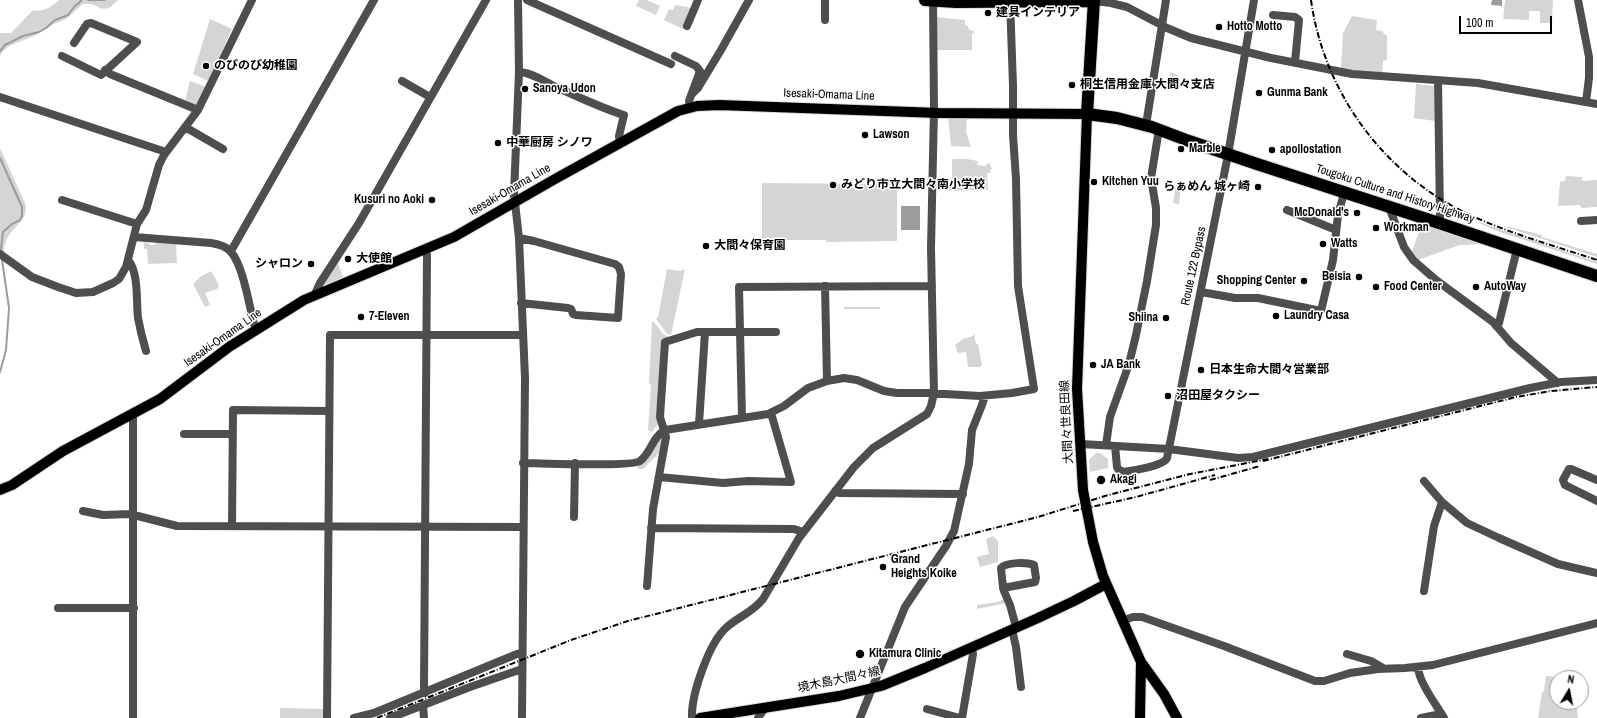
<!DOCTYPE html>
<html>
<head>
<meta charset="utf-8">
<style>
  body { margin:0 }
  #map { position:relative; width:1597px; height:718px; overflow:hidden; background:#fff; font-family:"Archivo Narrow",sans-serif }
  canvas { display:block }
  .north { position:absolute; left:1549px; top:670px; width:40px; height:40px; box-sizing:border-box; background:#fff; border:1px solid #999; border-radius:50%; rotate:10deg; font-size:11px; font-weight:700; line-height:16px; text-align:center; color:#000 }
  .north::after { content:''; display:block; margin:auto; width:14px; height:18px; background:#000; clip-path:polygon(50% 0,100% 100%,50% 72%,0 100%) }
  .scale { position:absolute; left:1459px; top:16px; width:93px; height:18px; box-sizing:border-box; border:2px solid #000; border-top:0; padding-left:5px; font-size:12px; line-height:14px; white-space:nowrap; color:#000; -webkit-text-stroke:3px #fff; paint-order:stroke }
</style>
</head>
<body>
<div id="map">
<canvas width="1597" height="718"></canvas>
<div class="north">N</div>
<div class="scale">100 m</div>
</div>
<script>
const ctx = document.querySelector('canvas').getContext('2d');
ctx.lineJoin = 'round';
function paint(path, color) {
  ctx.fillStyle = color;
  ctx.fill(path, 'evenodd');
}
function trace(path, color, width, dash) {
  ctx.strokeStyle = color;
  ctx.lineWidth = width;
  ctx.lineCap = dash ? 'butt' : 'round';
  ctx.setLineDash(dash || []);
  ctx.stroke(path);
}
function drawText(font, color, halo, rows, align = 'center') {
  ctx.font = font + ' "Archivo Narrow","Noto Sans JP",sans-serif';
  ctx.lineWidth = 3;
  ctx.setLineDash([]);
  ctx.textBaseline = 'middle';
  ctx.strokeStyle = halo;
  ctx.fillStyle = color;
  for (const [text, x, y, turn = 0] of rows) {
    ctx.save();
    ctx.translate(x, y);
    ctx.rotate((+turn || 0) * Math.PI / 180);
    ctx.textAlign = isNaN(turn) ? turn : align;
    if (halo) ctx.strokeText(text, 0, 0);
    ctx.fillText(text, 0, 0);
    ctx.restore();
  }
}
paint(new Path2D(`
  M59,0H118C100,19 101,1 83,4L66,19L54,24L34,36L9,46L3,51L0,56V33H11L32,11C44,11 51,8 59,0Z
  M639,0H647L660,6L656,15L636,6Z
  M1505,0H1553L1552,23H1540V11H1529V20L1503,19Z
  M675,5L692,8L683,29L664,20L669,9L673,10Z
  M1352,16L1377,20L1376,30L1382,31L1385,35H1387V60L1383,61L1382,74L1341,69L1343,33Z
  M935,17L965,20V25L968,26L969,30L974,31V33H972V50H935Z
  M210,19L232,29L208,81L193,74Z
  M1171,72L1179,76L1174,87L1166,84Z
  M190,81L206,87L196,107L185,102Z
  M1416,84L1434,86L1435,121L1414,118Z
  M948,116H967L966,132L971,147L951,146Z
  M0,148L25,203C31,224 4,227 4,252L0,250Z
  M953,159H967L978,161L977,165L986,166L987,163L990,164L992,169H990V173H987L988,190L945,191L940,188V184L952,183V161Z
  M1566,176L1582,177V181L1597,180V207L1582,208L1579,205L1558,206L1560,182L1565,181Z
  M762,183L897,184V241L826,242V240H762Z
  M1176,185L1181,186L1179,204L1173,203Z
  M1444,204L1473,220L1597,262V264L1494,230L1443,206Z
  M1422,224L1484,244L1460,245L1418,260L1411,254Z
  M1506,226L1542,235V237L1597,254V257L1506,227Z
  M144,242L149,243L150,245H155V243L176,244L177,263L148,264L147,249H144Z
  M337,260L343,277L321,287Z
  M667,269L681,271L685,269L671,335L667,334L656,319L658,317Z
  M211,271L219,285L217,289L205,293L210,305L205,307L193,284L200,277Z
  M844,307H880V309H844Z
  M652,322H654L663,334L671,338L668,339L659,423L652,432L648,430L651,385L649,384Z
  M973,334H974L976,344H978L982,365L980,367H968L966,352L958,353L955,345L963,339L973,336Z
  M663,434L661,451L643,469H638L637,467L641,464Z
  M1096,453H1100L1108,459V468L1090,472L1089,460Z
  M993,536L998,541V562L980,567L977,557L989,554L986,539Z
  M1004,599L1006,603L977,609V605L998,602Z
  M1546,676L1573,678H1557V702H1576L1578,718H1538L1542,692L1544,691Z
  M280,708L325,709L324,718H280Z`), '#d5d5d5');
paint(new Path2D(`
  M1492,0H1502V6L1491,5Z
  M901,206H920V230H901Z`), '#9c9c9c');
trace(new Path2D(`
  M88,0H105
  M0,51L5,45L23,36L39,32L46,28L55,20L68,15L74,7L82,0
  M0,158L22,207V216L20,220L12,224L3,232L1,249
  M0,372L6,350L9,308L2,260`), '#9c9c9c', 2);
const major = new Path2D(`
  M0,490L12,485L63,451L160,399L229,347L304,300L454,237L555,179L678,111L697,106L719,105L939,113L1087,114L1077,389L1083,490L1093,542L1103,576L1141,662L1140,718
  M1141,662L1164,694L1177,718
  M700,718L839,696L881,686L925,668L1038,618L1074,601L1106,584`);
const highway = new Path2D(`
  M925,0L956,2L1094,1
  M1094,0L1087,114L1117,118L1152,127L1189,141L1257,164L1439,223L1597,276`);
trace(major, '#dbdbdb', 12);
trace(highway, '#dbdbdb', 14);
trace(new Path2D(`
  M518,0L519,72L514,194L519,238L525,378L522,718
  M527,0L671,64
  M1578,0L1589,57V78L1586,102
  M1094,1L1111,3L1127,7L1167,28L1191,38L1271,58L1352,74L1478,83L1597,104
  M1273,15L1295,17L1299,20L1295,62
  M825,20V0
  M687,26L698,0
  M62,56L101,75L137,42L91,23L87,24L74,43
  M675,56L696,66L700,71L689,101L690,107
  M105,70L110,74L198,110
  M519,72C531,72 545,82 556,87C579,97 601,108 624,115L619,136L620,142
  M1438,80L1440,217L1439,223
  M402,81L430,97
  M692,94L698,88L721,50L749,0
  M0,97L163,151L164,155
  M1146,125L1166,0
  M185,127L223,149
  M62,200L137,224
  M1389,207L1404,247L1413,260L1436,280L1493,322L1511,343L1558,383
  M1287,210L1336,230
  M1581,221L1597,220
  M134,237L211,243C218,244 226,246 231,252C243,265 249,305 254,324L257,329
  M519,238L534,241L615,264L619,267L621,274L618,318L576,315L573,314L571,309L568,308L521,303
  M425,249L427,255L424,688L425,693
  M231,251L374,0
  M0,254L32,277L58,287L76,293L93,292L113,283L119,279L126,267L137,224L146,210L159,165L164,155L198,110L252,0
  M128,260C139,272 136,302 138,318C140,329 143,341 146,351
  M825,286L827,381
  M1201,292L1235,298H1258L1321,311L1333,260L1338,215L1344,193
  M315,294L320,283L359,223L486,0
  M1496,326L1499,323L1517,249
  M742,418L739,287L932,286
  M699,424L705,332
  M184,434H232
  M1081,444L1169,449L1238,458L1253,457L1530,388L1561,382L1597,380
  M1106,445L1110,417L1129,364L1136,335L1147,281L1156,225V208L1151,178L1159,129
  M1115,446L1117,467L1118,469L1123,472C1131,471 1164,466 1167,458L1228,155L1254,0
  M523,463C539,463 633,467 640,461C651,453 652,437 665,430L768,414L784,406L808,388L827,381L844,378L857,380L884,391L897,393H927L980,396L1012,393L1034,389L1018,286L1016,179L1013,135V85L1010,0
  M659,477L723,483L748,481L791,482L771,413
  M1597,480L1571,469H1569L1563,480L1565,485L1597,501
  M1424,481L1442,502L1467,523L1499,538L1558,564L1597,573
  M835,491L839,493L963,494
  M83,511L103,515L130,514L177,526L523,527
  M574,517L575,463
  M232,526L233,410L329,411
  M651,528L794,529L803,532
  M647,586L653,509L666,437L660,417L665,342L697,332H776
  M1003,588L1035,582L1036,578L1034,565C1027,562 1006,562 1001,568C1002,576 1002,583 1004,591L1010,605L1016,627
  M1424,591L1434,526L1442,502
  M58,608H134
  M1122,621L1133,617H1142L1224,646L1315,681H1324L1350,673L1378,669L1405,668L1433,665L1597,623
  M1012,629L1016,647L1021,687
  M1347,654L1371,661L1383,668
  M1418,667C1419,683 1436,704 1444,718
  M423,705L424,718
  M927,709L960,718
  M133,718V415
  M327,718L330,335H523
  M354,718L374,713L517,654L522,653
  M390,718L470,687L522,669
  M692,718C691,695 709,642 727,627C738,617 753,612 763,599L799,538L854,467L873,448L927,414L931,406L934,393L931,248L934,109L933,0
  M758,718L765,708
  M860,718L905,607L946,546L954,531L969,464L972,430L982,405L985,396
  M962,718L973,654L972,647
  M1421,718L1441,714`), '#4e4e4e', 8);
trace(major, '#000', 10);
trace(highway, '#000', 12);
trace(new Path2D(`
  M1311,0C1324,93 1384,174 1468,214C1508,233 1555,246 1597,260
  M1263,461L1516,397L1551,391L1597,387
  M1210,480L1260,466
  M1073,511L1136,497L1215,475
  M377,718L571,640L628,621L1038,517L1105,496L1190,474L1268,459`), '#000', 2, [6, 2, 1, 2]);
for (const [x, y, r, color] of [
  [988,13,4,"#000"],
  [1219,27,4,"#000"],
  [206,66,4,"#000"],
  [1072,85,4,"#000"],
  [525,89,4,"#000"],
  [1259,93,4,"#000"],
  [865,135,4,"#000"],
  [498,143,4,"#000"],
  [1181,149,4,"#000"],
  [1272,150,4,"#000"],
  [1094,182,4,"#000"],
  [833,185,4,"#000"],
  [1258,187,4,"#000"],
  [432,200,4,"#000"],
  [1357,213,4,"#000"],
  [1376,228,4,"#000"],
  [1323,244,4,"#000"],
  [706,246,4,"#000"],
  [348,259,4,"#000"],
  [311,264,4,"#000"],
  [1359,277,4,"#000"],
  [1304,281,4,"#000"],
  [1376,287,4,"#000"],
  [1476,287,4,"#000"],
  [1276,316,4,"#000"],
  [361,317,4,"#000"],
  [1166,318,4,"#000"],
  [1093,365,4,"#000"],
  [1201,370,4,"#000"],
  [1168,396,4,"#000"],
  [1101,480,5,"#000"],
  [883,567,4,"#000"],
  [860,654,5,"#000"]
]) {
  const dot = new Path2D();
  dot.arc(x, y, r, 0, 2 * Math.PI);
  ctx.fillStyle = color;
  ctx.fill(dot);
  trace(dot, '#fff', 1.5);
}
drawText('bold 12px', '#000', '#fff', [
  ["建具インテリア",996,13],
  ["Hotto Motto",1227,27],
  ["のびのび幼稚園",214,66],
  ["桐生信用金庫 大間々支店",1080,85],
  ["Sanoya Udon",533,89],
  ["Gunma Bank",1267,93],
  ["Lawson",873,135],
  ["中華厨房 シノワ",506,143],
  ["Marble",1189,149],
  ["apollostation",1280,150],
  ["Kitchen Yuu",1102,182],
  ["みどり市立大間々南小学校",841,185],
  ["らぁめん 城ヶ崎",1250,187,"right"],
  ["Kusuri no Aoki",424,200,"right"],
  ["McDonald's",1349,213,"right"],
  ["Workman",1384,228],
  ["Watts",1331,244],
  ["大間々保育園",714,246],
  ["大使館",356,259],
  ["シャロン",303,264,"right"],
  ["Beisia",1351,277,"right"],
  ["Shopping Center",1296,281,"right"],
  ["Food Center",1384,287],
  ["AutoWay",1484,287],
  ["Laundry Casa",1284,316],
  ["7-Eleven",369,317],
  ["Shiina",1158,318,"right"],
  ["JA Bank",1101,365],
  ["日本生命大間々営業部",1209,370],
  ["沼田屋タクシー",1176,396],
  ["Akagi",1110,480],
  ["Grand",891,560],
  ["Heights Koike",891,574],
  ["Kitamura Clinic",869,654]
], 'left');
drawText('12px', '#000', '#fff', [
  ["Isesaki-Omama Line",829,95,2],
  ["Isesaki-Omama Line",510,190,-30],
  ["Tougoku Culture and History Highway",1395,194,18],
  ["Route 122 Bypass",1194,266,-78],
  ["Isesaki-Omama Line",223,338,-35],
  ["大間々世良田線",1067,422,-93],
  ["境木島大間々線",839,680,-12]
]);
</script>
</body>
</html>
